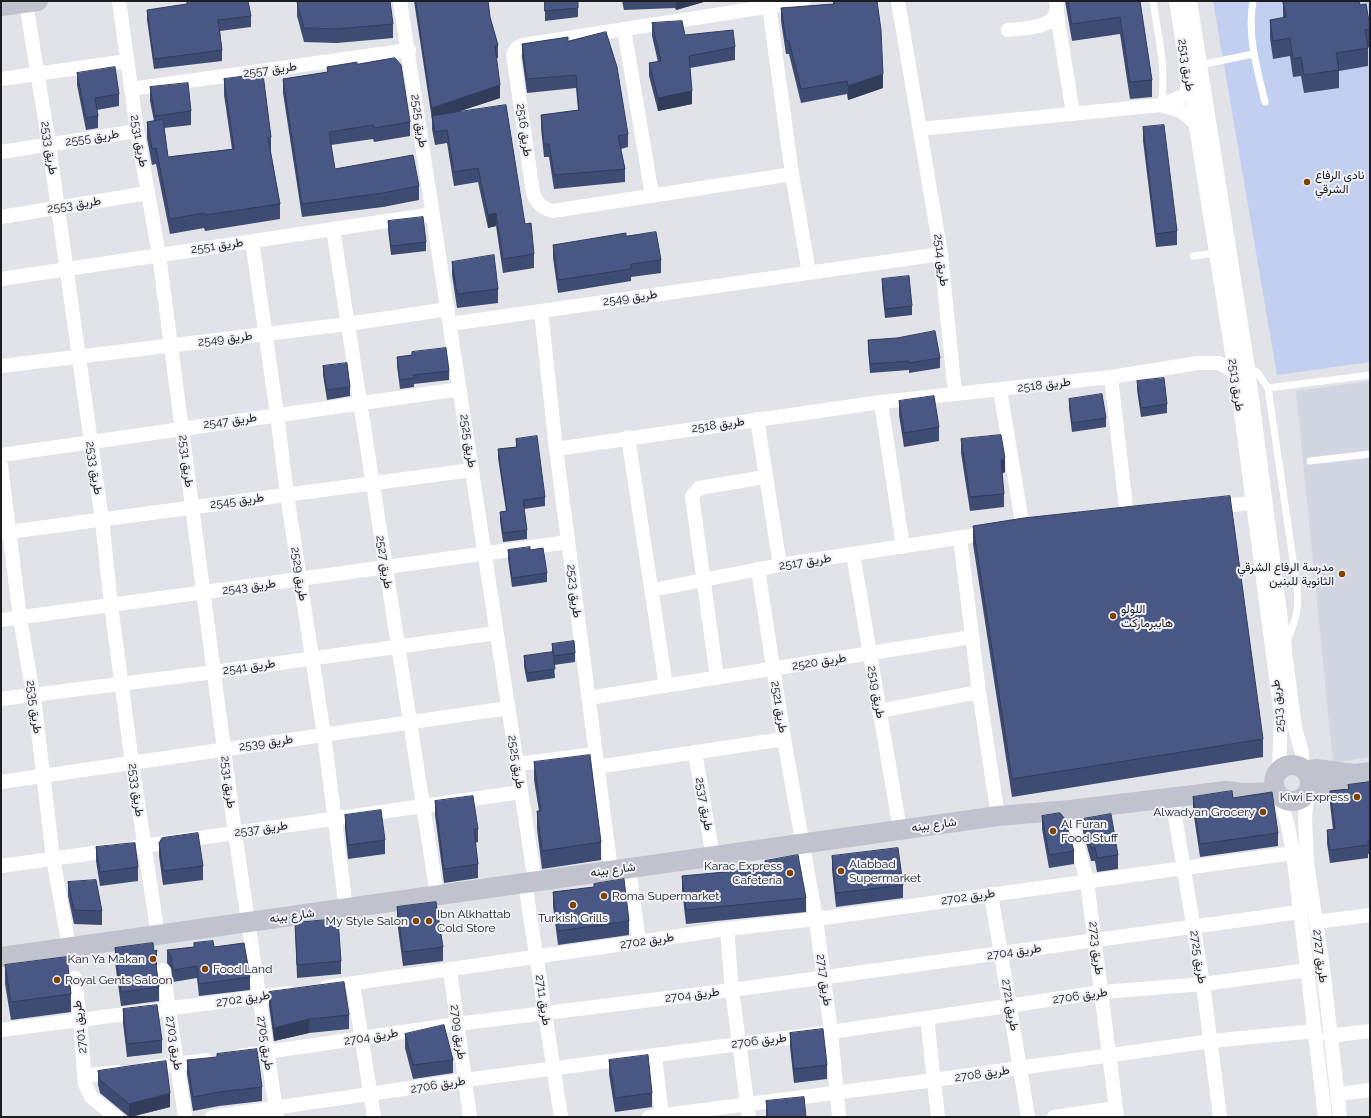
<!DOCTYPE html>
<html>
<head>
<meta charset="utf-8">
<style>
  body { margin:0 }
  #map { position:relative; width:1371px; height:1118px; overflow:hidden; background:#e1e3e8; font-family:Raleway,sans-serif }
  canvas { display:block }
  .frame { position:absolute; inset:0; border:2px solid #1c1d1e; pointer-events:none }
</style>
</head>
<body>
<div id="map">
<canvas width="1371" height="1118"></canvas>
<div class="frame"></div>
</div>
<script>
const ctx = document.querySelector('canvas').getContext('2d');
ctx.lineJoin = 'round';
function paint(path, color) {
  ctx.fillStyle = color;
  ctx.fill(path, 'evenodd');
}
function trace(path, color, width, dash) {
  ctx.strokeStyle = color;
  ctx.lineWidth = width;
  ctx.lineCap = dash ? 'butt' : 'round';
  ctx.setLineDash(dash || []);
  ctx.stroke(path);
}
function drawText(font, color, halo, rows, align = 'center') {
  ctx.font = font + ' Raleway,Vazirmatn,sans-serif';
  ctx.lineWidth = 4;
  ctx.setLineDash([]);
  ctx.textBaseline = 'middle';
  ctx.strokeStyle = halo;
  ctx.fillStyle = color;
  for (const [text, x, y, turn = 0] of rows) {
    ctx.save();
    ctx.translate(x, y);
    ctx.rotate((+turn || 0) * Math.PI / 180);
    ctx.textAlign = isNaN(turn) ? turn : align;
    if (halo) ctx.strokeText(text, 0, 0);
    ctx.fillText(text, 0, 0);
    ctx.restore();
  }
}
paint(new Path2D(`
  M1370,381V757L1333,763L1296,391Z`), '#d2d6e2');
paint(new Path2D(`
  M1213,1H1370V362L1277,375Z`), '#c3cff0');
trace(new Path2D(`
  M1153,1C1158,35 1167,71 1161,105
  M1253,1C1247,36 1257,68 1265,102
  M1200,65L1253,54
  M1193,256L1217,253
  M1248,368L1257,372L1268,388L1297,587C1299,613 1296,618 1287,641
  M1268,388L1370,375
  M1310,461L1370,454`), '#fff', 7);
trace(new Path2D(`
  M119,1L137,131L159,255L235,833L277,1117
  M400,1L535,882
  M898,1L941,254L955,393
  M1176,1L1239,397L1281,715L1279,771
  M1190,1L1248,368L1295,728L1302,753V768
  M26,3L49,145L102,520L111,605L132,763L158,935
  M769,6L792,174L809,273
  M1057,14L1073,114
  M624,29L652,195
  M1008,30C1028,28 1062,29 1056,1
  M1,79L127,61
  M131,89L409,50
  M1161,105L1181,111L1195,123
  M920,129L1161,105L1186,95L1188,81
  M1,152L137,131
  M792,174L553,211C542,208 537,204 533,193L513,54L517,48L523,45L804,1
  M1,217L148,193
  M333,229L437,895
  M252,241L277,414L287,495L324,735L346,908
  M1,279L433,214
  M541,311L556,449L611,870
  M450,324L941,254
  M1,366L348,324L448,309
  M1111,377L1127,516
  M1000,390L1023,528
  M881,402L903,547
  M757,419L780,565
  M628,437L666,686
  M556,449L881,402L1111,377L1198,363H1219L1234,371
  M1,455L460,389
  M1,466L20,618L35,706L53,858L69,947
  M1214,507L1261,502
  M1,533L472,470
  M960,538L979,692L998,816
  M853,554L900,830
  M758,569L784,739L816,919L831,1032L839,1117
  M652,590L780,565L990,533
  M1,620L568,542
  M717,678L692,496L699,488L765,477
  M588,698L972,637
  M1,699L214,672L497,633
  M879,711L979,692
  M695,752L713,857
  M517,764L595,754
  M596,767L784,739
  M1,782L508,708
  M1307,794L1305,818L1307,863L1323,968L1340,1117
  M1279,796L1288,826L1293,853L1325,1117
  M1172,798L1203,984L1220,1117
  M1057,811L1063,816L1073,829L1087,881L1117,1117
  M136,847L521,792
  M1,866L115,850
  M629,868L639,942
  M525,883L561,1117
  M991,894L1028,1117
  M1316,922L1370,915
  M727,929L732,990L749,1117
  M163,970L185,1117
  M450,970L470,1117
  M75,978L80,1019L85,1084L91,1097L116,1117
  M353,984L374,1117
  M327,987L727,929L816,919L1293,853
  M927,1018L938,1117
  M1,1030L289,993
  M1329,1036L1370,1031
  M239,1056L457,1024L732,990L1300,912
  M655,1056L662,1117
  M147,1068L206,1060
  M84,1076L117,1072
  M1338,1094L1370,1090
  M212,1117L465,1080L831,1032L1102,992L1203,984L1323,968
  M649,1117L934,1080L1211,1041L1315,1031
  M1054,1117L1116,1108`), '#fff', 14);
trace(new Path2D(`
  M1,6L38,1
  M1274 783a18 18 0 1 1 36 0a18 18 0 1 1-36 0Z
  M1306,771L1316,769L1354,774
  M1308,793L1356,774L1370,772
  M1,957L998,816L1070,810L1226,791L1244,793L1276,792`), '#c0c3cd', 20);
paint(new Path2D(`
  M187,1L251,16V27L220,31L222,50V61L154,69L147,20V10L187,4Z
  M414,1H488L490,17L498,45V58H496L500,98L457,112L525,224L534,254V268L503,273L496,226L488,228L478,182L454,186L447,143L435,145L432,129V120Z
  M545,1L578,8V17L545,21Z
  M622,1H707L676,10L675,8L624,10Z
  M833,1H877L883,88L848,100L847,94L801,103L789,54H786L781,21V8L833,4Z
  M1065,1H1140L1152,80V97L1130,99L1120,34L1072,41Z
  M1283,1H1359L1360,5L1370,27V47H1368V66L1339,71V88L1304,93L1301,76L1293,77L1290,56L1273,59L1270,38V20L1283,18Z
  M297,2L393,24V38L337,43L304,42L297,16Z
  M652,23L685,35L735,47V60L690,68L692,104L658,111L649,76V63L658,62L652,36Z
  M568,41L628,134V147L621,149L625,169V182L554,189L549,157H544L541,128V115L578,110L576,88L527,93L522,57V44Z
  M357,64L410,122V136L374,142L373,139L331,145L335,169L419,186V200L383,207L302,217L283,93V79L327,72V67Z
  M77,73L119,94V106L97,110L98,116V128L86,130L77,85Z
  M224,79L271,137V153L280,204V219L205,231L204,228L170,234L156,164L152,165L147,138V122L154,121L150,101V87L191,111V125L164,128L168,157L232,149L224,95Z
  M1143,127L1177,231V245L1156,247L1143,141Z
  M388,221L426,242V251L391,255L388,230Z
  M626,236L661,260V273L631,277V281L558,293L553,258V245Z
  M452,262L498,289V303L457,308L452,275Z
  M882,279L912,306V315L885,318L882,288Z
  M868,340L940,358V368L909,373V370L870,373L868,349Z
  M412,352L449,371V380L414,384V387L400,389L397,366V357L412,355Z
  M323,366L350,387V396L327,400L323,375Z
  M1137,381L1167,404V413L1141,417L1137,390Z
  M1069,399L1106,418V427L1072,432L1069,408Z
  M899,401L939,427V441L904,447L899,415Z
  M516,439L545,497V506L524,509L527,530V539L503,542L500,521V512L506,511L498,458V449L516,447Z
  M961,439L1005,472L1002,473L1004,494V507L970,511L961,453Z
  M973,526L1263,739V757L1012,797L973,544Z
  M508,550L547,573V582L512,587L508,559Z
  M552,644L575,653V662L554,665L555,678L527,682L524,666V656L552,652Z
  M534,762L601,842V860L542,869L537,829V811H539L534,780Z
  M1370,782V854H1368V858L1330,863L1327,843V830H1333L1330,804V791L1348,789V785Z
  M1193,797L1233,798L1278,833V846L1200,857L1193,810Z
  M435,801L478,829V842L475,843L478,864V878L444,883L435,815Z
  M345,815L385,840V854L348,859L345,829Z
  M1042,816L1074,851V864L1049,868L1042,829Z
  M1083,819L1118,855V869L1097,872L1095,861H1091L1083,832Z
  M159,843L203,866V880L163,885L159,856Z
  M96,847L138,867V881L100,886L96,861Z
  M832,856L903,885V898L836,907L832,870Z
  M765,861L806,898V912L686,924L682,890V876L725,872L765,864Z
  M68,882L102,911V925L74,924L68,896Z
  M594,884L629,921V935L558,945L553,906V892L594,887Z
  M397,907L443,947V961L403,966L397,921Z
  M295,923L341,961V974L297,978Z
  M194,943L214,947L250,977V990L199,996L197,978L173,982L171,968L167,963V950L194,947Z
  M115,948L154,951L157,964L156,967L159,987V1001L121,1006L115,962Z
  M5,965L71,994V1012L11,1020L5,984Z
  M269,992L349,1015V1029L309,1033L274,1041L269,1006Z
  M123,1009L162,1040V1053L127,1057L123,1023Z
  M790,1033L827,1065V1079L794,1083L790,1047Z
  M405,1034L453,1060V1073L413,1079L405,1048Z
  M187,1060L262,1087V1101L219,1106L193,1111L187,1074Z
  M609,1060L652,1093V1107L615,1112L609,1074Z
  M98,1071L170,1107L131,1117H129L100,1093L98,1085Z
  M766,1101L806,1117H766Z`), '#3e4b72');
paint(new Path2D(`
  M676,1H707L676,10Z
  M883,74V88L848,100V86Z
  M500,85V98L433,120L432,116V120V108Z
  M692,91V104L658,111V98Z
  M496,213V226L488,228V215Z
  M1005,458V472L1001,474V460Z
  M157,950V964L155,971V958Z
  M309,1019V1033L274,1041V1028Z
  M170,1093V1107L129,1117V1104Z`), '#323d5c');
const building = new Path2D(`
  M187,1H248L251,16L218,20L222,50L154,59L147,10L187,4Z
  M344,1H390L393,24L337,29L304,28L297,2Z
  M416,1H488L490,17L498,45L495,46L500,85L432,108Z
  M545,1H578V8L545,11Z
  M834,1H877L881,30L883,74L848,86L847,81L801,89L789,41L786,40L781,8L834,4Z
  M1068,1H1140L1152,80L1130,82L1120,17L1072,24Z
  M1283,1H1359L1360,5L1366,4L1370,27V29L1365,30L1368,48L1336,53L1339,70L1304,75L1301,57L1293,59L1290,38L1273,41L1270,20L1286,17Z
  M682,21L685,35L733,30L735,47L689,56L692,91L658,98L649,63L661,61L652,23Z
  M606,32L617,67L628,134L618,136L625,169L554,175L549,144H544L541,115L579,110L576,75L527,79L522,44L568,37V41Z
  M395,58L401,65L410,122L374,128L373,125L329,132L335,169L413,155L419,186L383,193L302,204L283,79L328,72L327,67L357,62V64Z
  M115,67L119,94L95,98L98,116L86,118L77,73Z
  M263,74L271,137L268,138L280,204L205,215L204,213L170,219L156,148L152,149L147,122L163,119L168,157L234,149L224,79Z
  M188,83L191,111L155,116L150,87Z
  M506,105L525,224L531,223L534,254L503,259L496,213L488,215L478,168L454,172L447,130L435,132L432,116Z
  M1164,125L1177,231L1156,234L1143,127Z
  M423,217L426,242L391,246L388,221Z
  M656,232L661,260L631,264V269L558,280L553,245L626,233V236Z
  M494,255L498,289L457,294L452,262Z
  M909,276L912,306L885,309L882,279Z
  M935,331L940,358L909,363V361L870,364L868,340L897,338Z
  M446,348L449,371L413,375L414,378L400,380L397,357L412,355V352Z
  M347,363L350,387L327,390L323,366Z
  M1164,378L1167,404L1141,408L1137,381Z
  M1102,394L1106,418L1072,423L1069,399Z
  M934,396L939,427L904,433L899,401Z
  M1001,435L1005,458L1001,460L1004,494L970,497L961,439Z
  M537,436L545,497L523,500L527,530L503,533L500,512L507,511L498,449L517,447L516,439Z
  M1230,496L1263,739L1012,779L973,526L1024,518Z
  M530,547V550L543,548L547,573L512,578L508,550Z
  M574,641L575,653L554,656L552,644Z
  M553,652L555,669L527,673L524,656Z
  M590,755L601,842L542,851L537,811H541L534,762Z
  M1370,782V841H1368V845L1330,850L1327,830L1335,829L1330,791L1349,789L1348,785Z
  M1232,791L1233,798L1272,792L1278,833L1200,844L1193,797Z
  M473,796L478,829H474L478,864L444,869L435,801Z
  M381,810L385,840L348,845L345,815Z
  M1060,813L1065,819L1074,851L1049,855L1042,816Z
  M1111,814L1118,855L1097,858L1095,847L1091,848L1083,819Z
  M198,833L203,866L163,871L159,843L162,838Z
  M135,843L138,867L100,872L96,847Z
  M898,848L903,885L836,893L832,856Z
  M798,855L806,898L686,910L682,876L725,872L766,864L765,861Z
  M624,879L629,921L558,931L553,892L594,887V884Z
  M96,880L102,911L74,910L68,882Z
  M436,902L443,947L403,952L397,907Z
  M338,919L341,961L297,965L295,923Z
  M213,941L214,947L244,943L250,977L199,984L197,966L173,970L171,956L167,950L194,947V943Z
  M153,943L154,951L157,950L155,958L159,987L121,992L115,948Z
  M67,957L71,994L11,1002L5,965Z
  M344,982L349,1015L309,1019L274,1028L269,992Z
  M157,1005L162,1040L127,1044L123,1009Z
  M444,1025L453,1060L413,1065L405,1034Z
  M823,1029L827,1065L794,1069L790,1033Z
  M257,1049L262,1087L219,1092L193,1097L187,1060L217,1057V1054Z
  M648,1055L652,1093L615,1098L609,1060Z
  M166,1061L170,1093L129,1104L100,1080L98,1071Z
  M804,1097L806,1117H768L766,1101Z`);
paint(building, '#485784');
trace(building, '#323d5c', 1);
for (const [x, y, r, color] of [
  [1307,182,4,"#804400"],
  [1342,574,4,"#804400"],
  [1113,616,4,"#804400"],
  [1357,797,4,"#804400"],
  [1263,812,4,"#804400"],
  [1053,831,4,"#804400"],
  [841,871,4,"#804400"],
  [790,873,4,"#804400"],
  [604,896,4,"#804400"],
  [573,905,4,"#804400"],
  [416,921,4,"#804400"],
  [429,921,4,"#804400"],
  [153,959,4,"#804400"],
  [205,969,4,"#804400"],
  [57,980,4,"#804400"]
]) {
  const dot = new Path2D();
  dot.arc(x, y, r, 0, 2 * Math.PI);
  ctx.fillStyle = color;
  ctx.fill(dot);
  trace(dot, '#eff0f5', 1.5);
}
drawText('12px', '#1c1d1e', '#eff0f5', [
  ["طريق 2513",1186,65,81],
  ["طريق 2557",270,70,-8],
  ["طريق 2525",419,121,81],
  ["طريق 2516",524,130,82],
  ["طريق 2555",92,138,-9],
  ["طريق 2531",139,141,80],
  ["طريق 2533",49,148,81],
  ["طريق 2553",74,205,-9],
  ["طريق 2551",217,246,-8],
  ["طريق 2514",941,260,83],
  ["طريق 2549",630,298,-8],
  ["طريق 2549",225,339,-7],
  ["طريق 2518",1044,385,-7],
  ["طريق 2513",1236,385,82],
  ["طريق 2547",230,421,-8],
  ["طريق 2518",718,425,-8],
  ["طريق 2525",468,441,81],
  ["طريق 2531",186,461,83],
  ["طريق 2533",94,468,81],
  ["طريق 2545",237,501,-8],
  ["طريق 2527",384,562,81],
  ["طريق 2517",805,562,-9],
  ["طريق 2529",299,574,81],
  ["طريق 2543",249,587,-8],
  ["طريق 2523",574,591,83],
  ["طريق 2520",819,662,-9],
  ["طريق 2541",249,667,-8],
  ["طريق 2519",876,692,80],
  ["طريق 2513",1278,706,-96],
  ["طريق 2535",34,707,82],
  ["طريق 2521",779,707,81],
  ["طريق 2539",266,743,-8],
  ["طريق 2525",516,762,81],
  ["طريق 2531",228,782,83],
  ["طريق 2533",136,790,82],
  ["طريق 2537",704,804,80],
  ["شارع بينه",934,825,-8],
  ["طريق 2537",261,829,-8],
  ["شارع بينه",613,870,-8],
  ["طريق 2702",968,897,-8],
  ["شارع بينه",292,916,-8],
  ["طريق 2702",647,941,-8],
  ["طريق 2723",1096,948,83],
  ["طريق 2704",1014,952,-8],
  ["طريق 2727",1320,956,83],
  ["طريق 2725",1198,957,81],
  ["طريق 2717",824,980,82],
  ["طريق 2704",692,995,-7],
  ["طريق 2706",1080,996,-8],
  ["طريق 2702",243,999,-8],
  ["طريق 2711",543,1000,82],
  ["طريق 2721",1010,1005,80],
  ["طريق 2701",80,1027,-96],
  ["طريق 2709",458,1032,82],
  ["طريق 2704",371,1037,-9],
  ["طريق 2706",759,1041,-7],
  ["طريق 2703",174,1043,81],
  ["طريق 2705",265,1043,81],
  ["طريق 2708",982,1074,-8],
  ["طريق 2706",438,1085,-9]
]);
drawText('12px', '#1c1d1e', '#eff0f5', [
  ["نادي الرفاع",1315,175],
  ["الشرقي",1315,189],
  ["مدرسة الرفاع الشرقي",1334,567,"right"],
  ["الثانوية للبنين",1334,581,"right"],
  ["اللولو",1121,609],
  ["هايبرماركت",1121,623],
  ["Kiwi Express",1349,797,"right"],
  ["Alwadyan Grocery",1255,812,"right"],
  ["Al Furan",1061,824],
  ["Food Stuff",1061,838],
  ["Alabbad",849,864],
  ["Supermarket",849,878],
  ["Karac Express",782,866,"right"],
  ["Cafeteria",782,880,"right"],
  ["Roma Supermarket",612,896],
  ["Ibn Alkhattab",437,914],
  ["Cold Store",437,928],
  ["Turkish Grills",573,918,"center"],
  ["My Style Salon",408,921,"right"],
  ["Kan Ya Makan",145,959,"right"],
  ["Food Land",213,969],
  ["Royal Gents Saloon",65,980]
], 'left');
</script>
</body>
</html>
